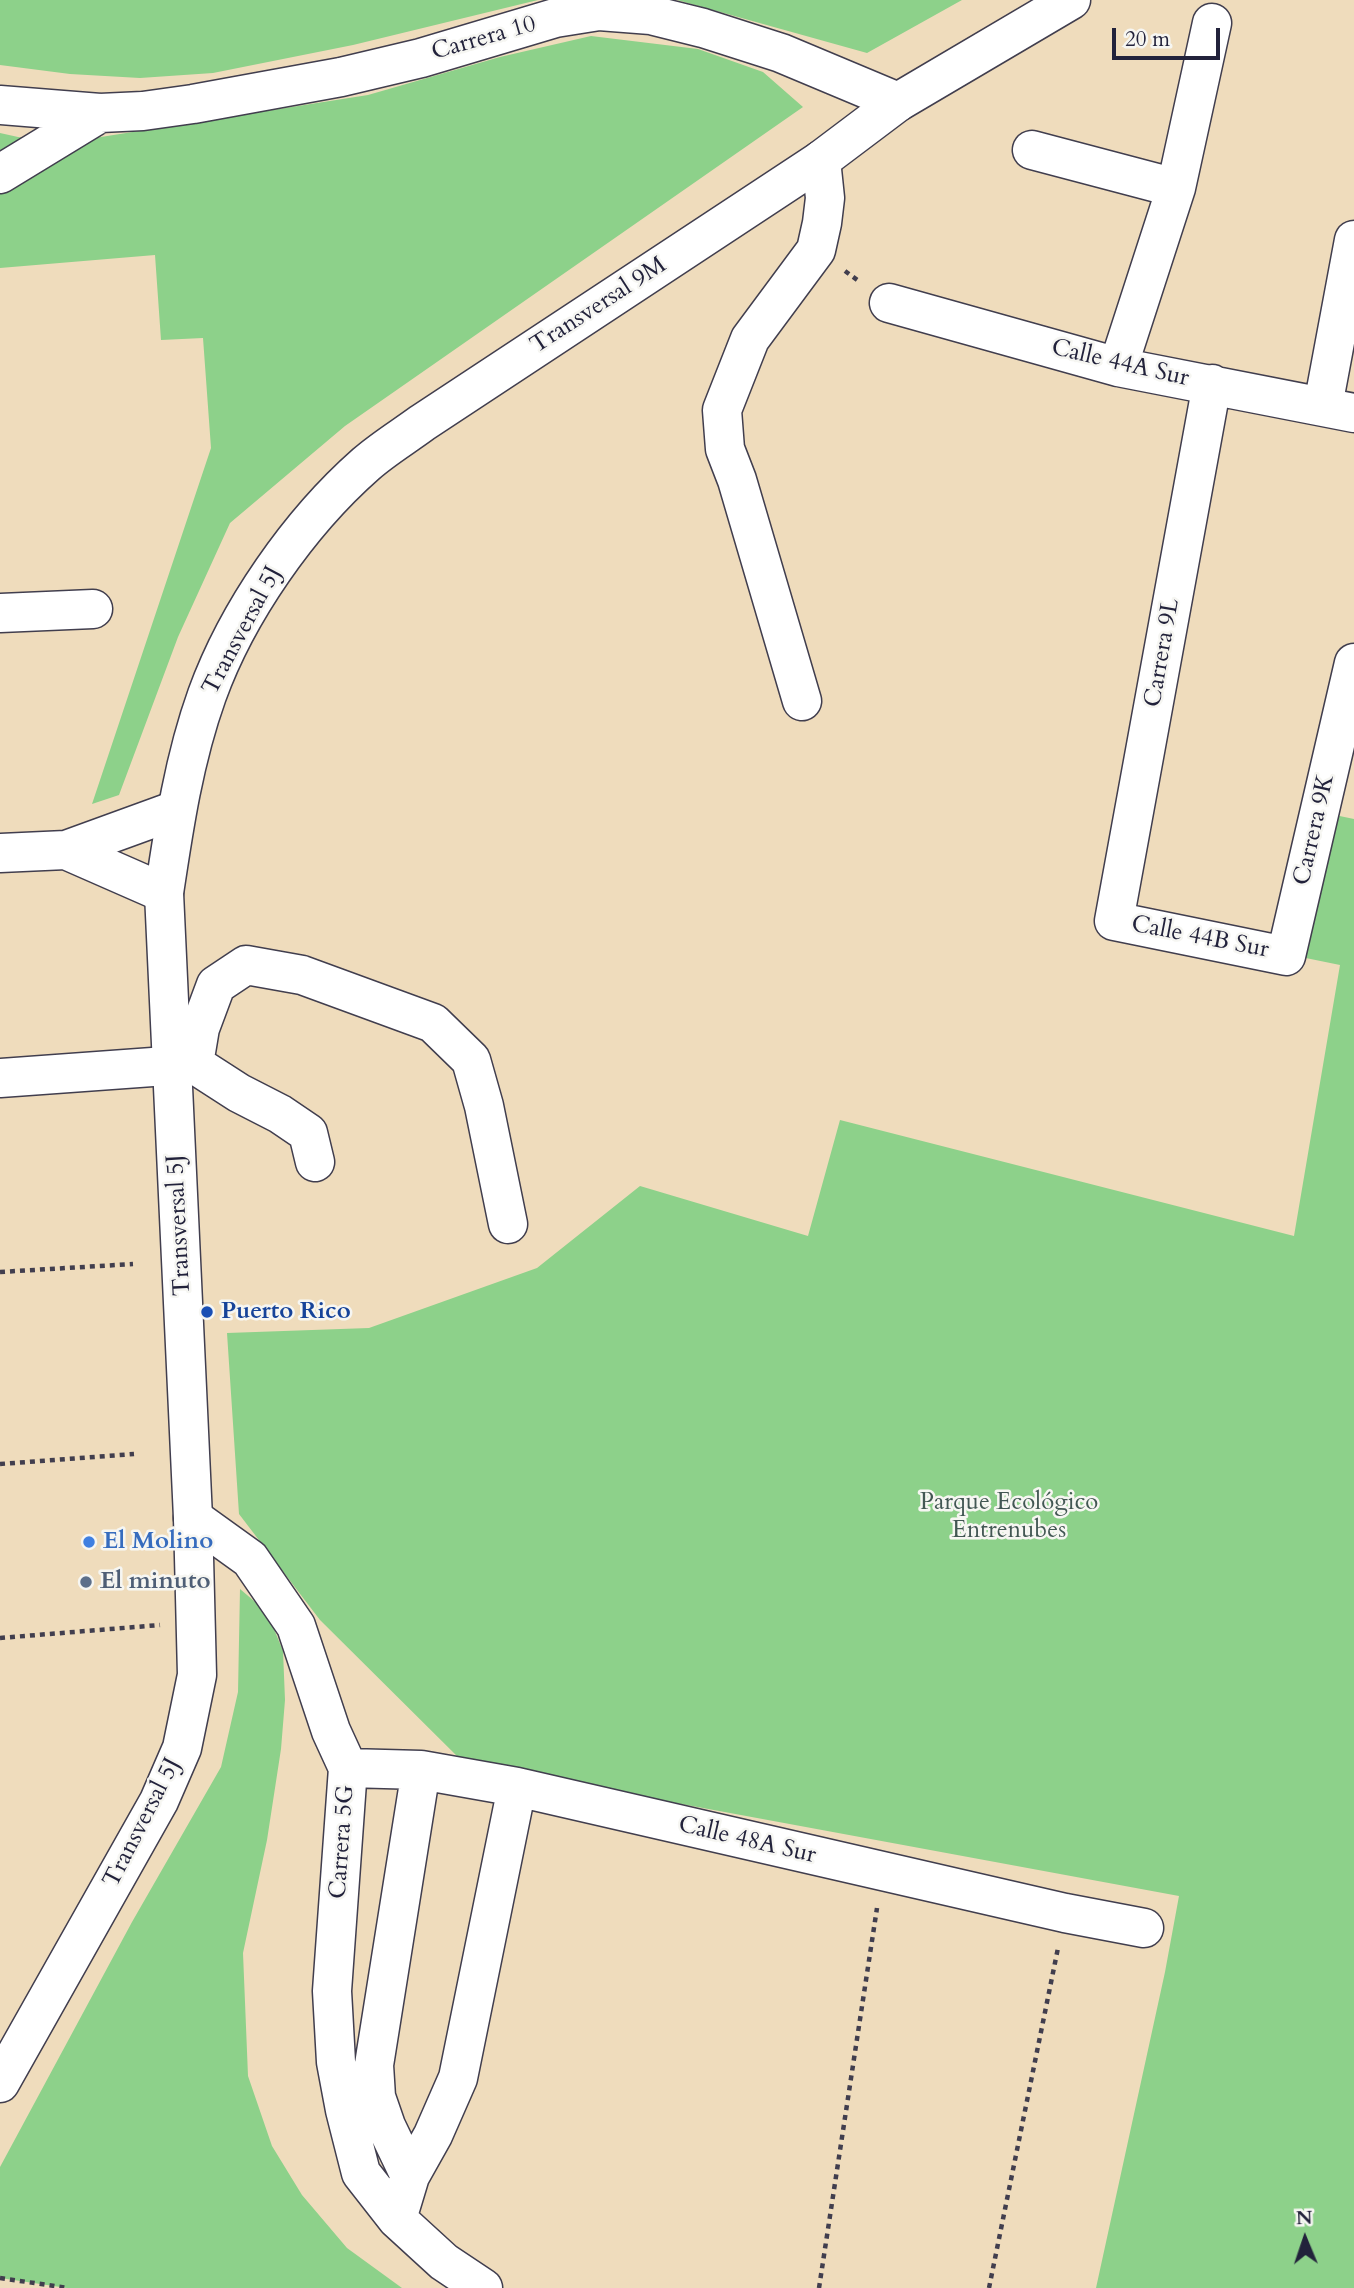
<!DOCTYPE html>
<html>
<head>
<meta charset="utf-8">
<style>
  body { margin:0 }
  #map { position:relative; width:1354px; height:2288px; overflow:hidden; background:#efdcbc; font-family:Cardo,serif }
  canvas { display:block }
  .north { position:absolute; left:1270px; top:2204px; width:70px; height:70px; -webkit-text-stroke:5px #f6f6f2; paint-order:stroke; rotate:358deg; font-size:19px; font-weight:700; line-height:28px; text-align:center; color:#22223b }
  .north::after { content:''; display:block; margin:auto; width:24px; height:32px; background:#22223b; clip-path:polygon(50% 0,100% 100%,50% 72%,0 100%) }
  .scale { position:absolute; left:1112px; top:28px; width:108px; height:32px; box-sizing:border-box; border:4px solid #22223b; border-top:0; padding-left:9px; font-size:21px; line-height:24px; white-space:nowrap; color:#22223b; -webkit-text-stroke:5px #f6f6f2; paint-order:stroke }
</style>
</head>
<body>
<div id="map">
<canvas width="1354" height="2288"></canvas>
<div class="north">N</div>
<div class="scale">20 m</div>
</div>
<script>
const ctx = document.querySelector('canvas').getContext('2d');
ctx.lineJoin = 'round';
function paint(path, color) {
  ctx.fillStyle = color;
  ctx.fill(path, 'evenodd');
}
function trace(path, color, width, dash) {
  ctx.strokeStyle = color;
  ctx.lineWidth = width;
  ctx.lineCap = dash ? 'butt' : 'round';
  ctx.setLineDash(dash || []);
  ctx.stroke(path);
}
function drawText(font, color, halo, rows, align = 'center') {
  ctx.font = font + ' Cardo,serif';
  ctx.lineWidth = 5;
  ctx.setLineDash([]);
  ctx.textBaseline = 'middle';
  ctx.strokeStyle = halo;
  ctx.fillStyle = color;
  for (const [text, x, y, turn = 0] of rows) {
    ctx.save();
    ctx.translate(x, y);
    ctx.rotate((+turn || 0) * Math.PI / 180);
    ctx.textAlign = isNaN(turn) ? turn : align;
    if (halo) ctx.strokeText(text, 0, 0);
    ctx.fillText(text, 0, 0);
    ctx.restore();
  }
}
paint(new Path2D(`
  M0,0H538L353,45L213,73L140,78L70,74L0,65Z
  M677,0H962L867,53Z
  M591,36L698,49L763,72L803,107L345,426L230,523L178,637L119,795L92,804L211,448L203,338L161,340L155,255L0,268V133L18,137L69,142L368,95L500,57Z
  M1330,814L1354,819V2288H1096L1165,1972L1179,1896L465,1764L320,1620L239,1514L227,1333L369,1328L537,1268L640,1186L808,1236L840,1120L1294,1236L1340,965L1296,956Z
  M240,1589L267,1612L283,1651L285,1700L281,1749L267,1840L243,1953L248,2076L272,2146L302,2195L347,2248L402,2288H67L0,2278V2167L132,1922L221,1767L238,1692Z`), '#8dd18a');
const minor = new Path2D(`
  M0,105L100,113L143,111L193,104L341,77L421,58L555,18L599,11L651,15L703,28L781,53L898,102
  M1032,150L1176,188
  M0,174L100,113
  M889,303L1118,367L1354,413
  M1118,367L1176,188L1212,23
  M1212,384L1114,921L1286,956L1354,663
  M1323,406L1354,240
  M0,613L93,609
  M802,701L737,480L725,449L722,410L750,339L816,250L822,223L825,198L821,160
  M66,850L164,893
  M0,853L66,850L176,810
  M194,1064L200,1028L216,985L246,965L302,975L433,1023L471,1060L484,1106L508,1224
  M0,1078L194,1064L239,1093L280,1114L308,1133L315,1162
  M193,1518L250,1559L296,1626L331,1731L348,1768L332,1991L336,2062L345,2110L361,2173L397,2219L444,2262L483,2288
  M348,1768L421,1770L517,1787L1065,1913L1144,1928
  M410,2176L386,2126L376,2097L374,2065L421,1770
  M397,2219L410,2176L433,2135L458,2078L517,1787`);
const major = new Path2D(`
  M0,2083L159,1801L182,1748L197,1675L193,1518L164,893C174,826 184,759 207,695C237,612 299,523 366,464C383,449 403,437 422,423L821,160L898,102L1071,0`);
trace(minor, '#413e4e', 41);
trace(major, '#413e4e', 41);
trace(new Path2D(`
  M845,271L860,282
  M0,1272L133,1264
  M0,1464L134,1454
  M0,1638L160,1625
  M0,2278L68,2288
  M819,2288L877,1908
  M989,2288L1058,1948`), '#413e4e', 4.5, [5, 5]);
trace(minor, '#fff', 38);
trace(major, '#fff', 38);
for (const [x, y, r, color] of [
  [207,1312,7,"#1a4fb4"],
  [89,1542,7,"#3f7fe0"],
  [86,1582,7,"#5c6f8a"]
]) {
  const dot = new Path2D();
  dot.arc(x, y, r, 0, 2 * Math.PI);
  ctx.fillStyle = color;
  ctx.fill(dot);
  trace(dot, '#f6f6f2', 2.5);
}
drawText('24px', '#22223b', '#f6f6f2', [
  ["Carrera 10",484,39,-16],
  ["Transversal 9M",599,306,-33],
  ["Calle 44A Sur",1120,364,13],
  ["Transversal 5J",243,631,-62],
  ["Carrera 9L",1163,653,-80],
  ["Carrera 9K",1315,830,-77],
  ["Calle 44B Sur",1200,938,11],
  ["Transversal 5J",180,1225,-93],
  ["Transversal 5J",143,1823,-63],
  ["Calle 48A Sur",747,1841,13],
  ["Carrera 5G",343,1842,-86]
]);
drawText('bold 24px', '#164399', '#f6f6f2', [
  ["Puerto Rico",221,1312]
], 'left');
drawText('24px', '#425753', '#f6f6f2', [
  ["Parque Ecológico",1009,1503],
  ["Entrenubes",1009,1531]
]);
drawText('bold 24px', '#366cbe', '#f6f6f2', [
  ["El Molino",103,1542]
], 'left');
drawText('bold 24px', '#4e5e75', '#f6f6f2', [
  ["El minuto",100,1582]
], 'left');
</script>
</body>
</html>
